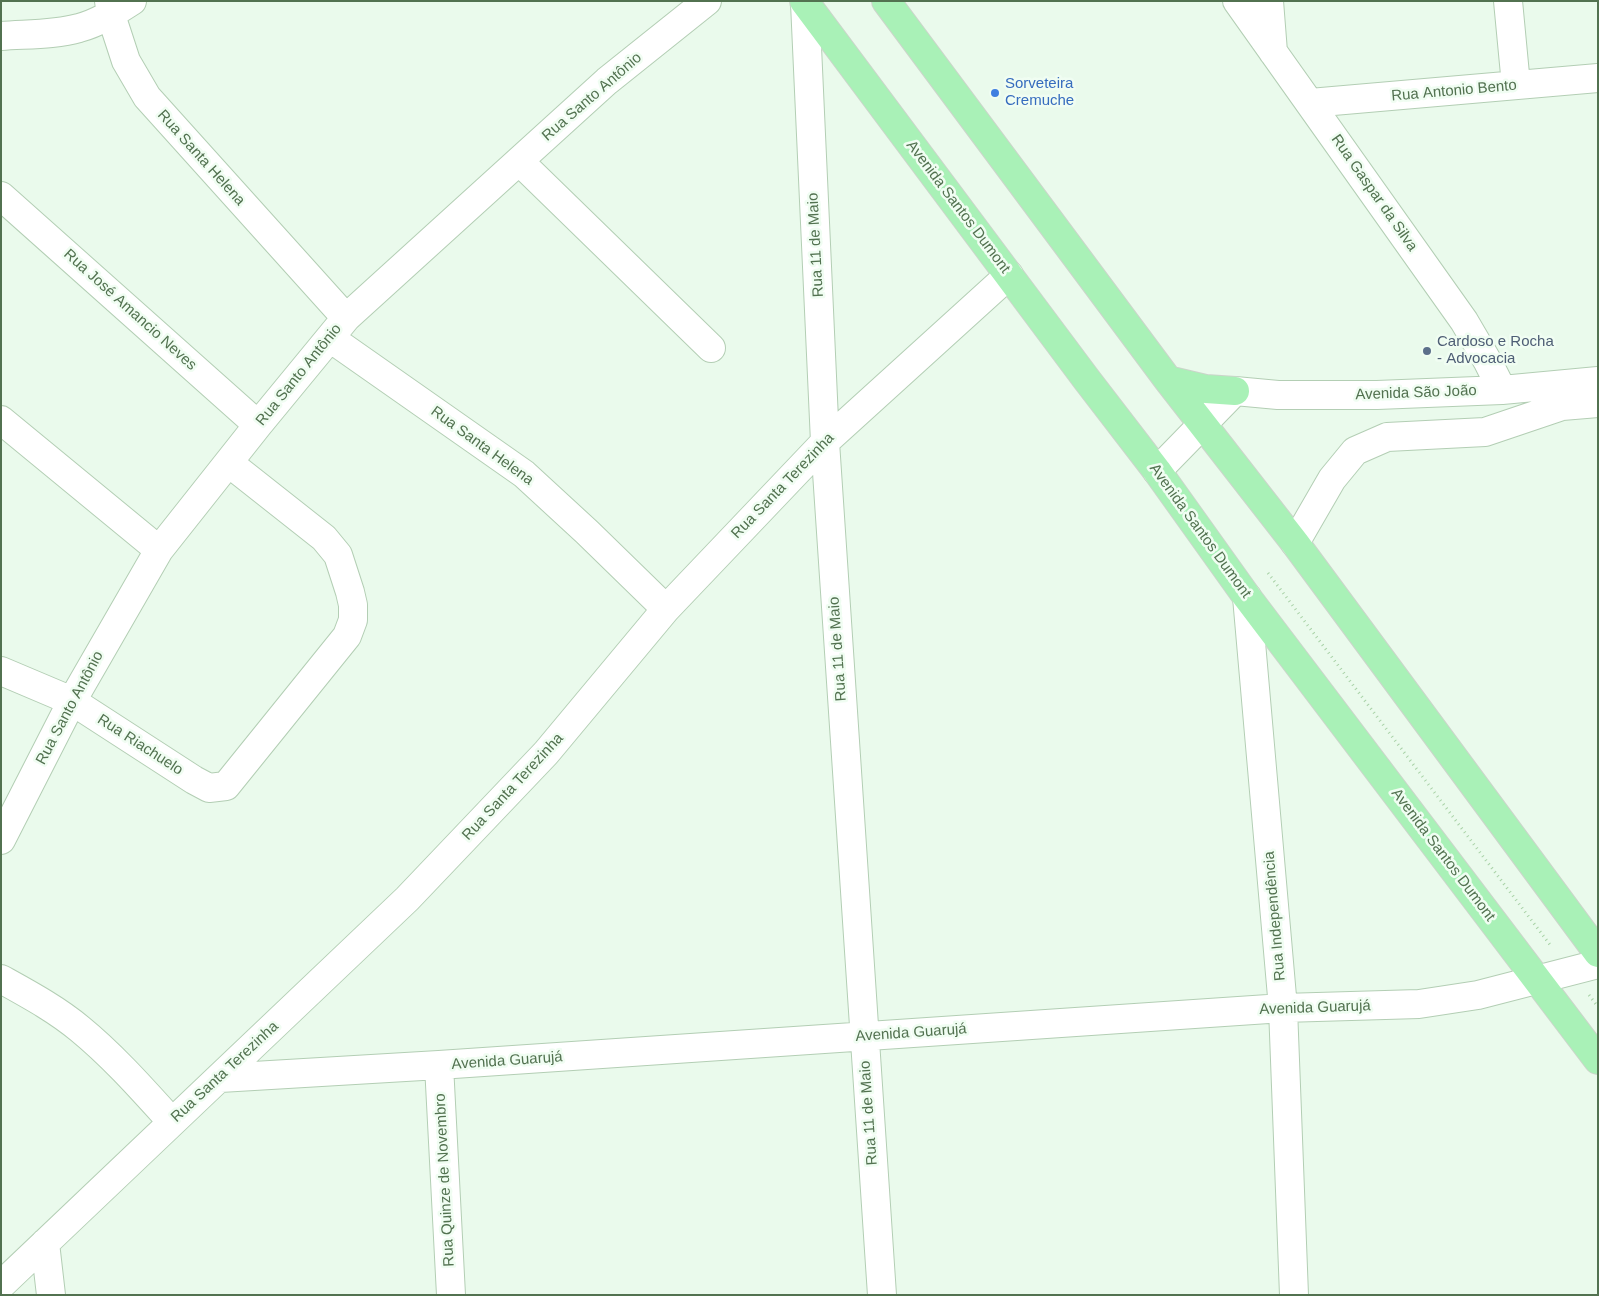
<!DOCTYPE html>
<html>
<head>
<meta charset="utf-8">
<style>
  body { margin:0 }
  #map { position:relative; width:1599px; height:1296px; overflow:hidden; background:#eafaec; font-family:Helvetica,sans-serif }
  canvas { display:block }
  .frame { position:absolute; inset:0; border:2px solid #527250; pointer-events:none }
</style>
</head>
<body>
<div id="map">
<canvas width="1599" height="1296"></canvas>
<div class="frame"></div>
</div>
<script>
const ctx = document.querySelector('canvas').getContext('2d');
ctx.lineJoin = 'round';
function trace(path, color, width, dash) {
  ctx.strokeStyle = color;
  ctx.lineWidth = width;
  ctx.lineCap = dash ? 'butt' : 'round';
  ctx.setLineDash(dash || []);
  ctx.stroke(path);
}
function drawText(font, color, halo, rows, align = 'center') {
  ctx.font = font + ' Helvetica,sans-serif';
  ctx.lineWidth = 5;
  ctx.setLineDash([]);
  ctx.textBaseline = 'middle';
  ctx.strokeStyle = halo;
  ctx.fillStyle = color;
  for (const [text, x, y, turn = 0] of rows) {
    ctx.save();
    ctx.translate(x, y);
    ctx.rotate((+turn || 0) * Math.PI / 180);
    ctx.textAlign = isNaN(turn) ? turn : align;
    if (halo) ctx.strokeText(text, 0, 0);
    ctx.fillText(text, 0, 0);
    ctx.restore();
  }
}
const minor = new Path2D(`
  M109,1L111,15L126,61L147,97L346,318
  M1237,1L1464,321L1488,362L1502,390
  M1269,1L1273,52
  M1508,1L1516,85
  M805,3L825,442L882,1295
  M1,36C26,34 55,35 79,28C98,23 115,12 132,1
  M1310,103L1598,78
  M519,161L711,348
  M1,196L258,425
  M330,338L524,474L587,532L666,609
  M1,420L159,550
  M1157,471L1235,391L1278,395H1377L1502,390L1598,381
  M1295,543L1332,479L1355,451L1387,437L1485,432L1562,406L1598,403
  M1247,597L1283,1008L1294,1295
  M1,671L72,701L194,780L209,788L226,786L347,636L353,620V605L350,592L338,555L324,538L229,463
  M1,840L72,701L159,550L258,425L346,318L607,81L707,1
  M1,979C28,994 56,1009 80,1029C113,1056 143,1090 172,1122
  M439,1065L451,1295
  M220,1078L439,1065L1283,1008L1419,1004L1478,995L1598,964
  M45,1243L51,1295
  M1,1285L407,899L546,753L666,609L825,442L1009,275`);
const major = new Path2D(`
  M804,1L1087,380L1157,471L1247,597L1598,1060
  M886,1L1168,380L1295,543L1598,953
  M1168,380L1206,389L1235,391`);
trace(minor, '#b3ceb4', 30);
trace(major, '#cbd5ca', 30);
trace(new Path2D(`
  M1268,573L1551,946
  M1589,995L1598,1007`), '#a9d2a7', 3, [1, 4]);
trace(minor, '#fff', 28);
trace(major, '#a9f1b7', 28);
for (const [x, y, r, color] of [
  [995,93,5,"#3f7fe0"],
  [1427,351,5,"#5c6f8a"]
]) {
  const dot = new Path2D();
  dot.arc(x, y, r, 0, 2 * Math.PI);
  ctx.fillStyle = color;
  ctx.fill(dot);
  trace(dot, '#f0fdf2', 2);
}
drawText('15px', '#366cbe', '#f0fdf2', [
  ["Sorveteira",1005,84],
  ["Cremuche",1005,101]
], 'left');
drawText('15px', '#527250', '#f0fdf2', [
  ["Rua Antonio Bento",1454,91,-5],
  ["Rua Santo Antônio",592,97,-41],
  ["Rua Santa Helena",201,158,48],
  ["Rua Gaspar da Silva",1374,193,55],
  ["Avenida Santos Dumont",958,207,53],
  ["Rua 11 de Maio",816,245,-93],
  ["Rua José Amancio Neves",130,310,42],
  ["Rua Santo Antônio",299,375,-51],
  ["Avenida São João",1416,393,-2],
  ["Rua Santa Helena",482,446,36],
  ["Rua Santa Terezinha",783,486,-46],
  ["Avenida Santos Dumont",1200,531,54],
  ["Rua 11 de Maio",838,649,-94],
  ["Rua Santo Antônio",70,708,-62],
  ["Rua Riachuelo",140,745,33],
  ["Rua Santa Terezinha",513,787,-47],
  ["Avenida Santos Dumont",1443,855,53],
  ["Rua Independência",1275,916,-95],
  ["Avenida Guarujá",1315,1008,-2],
  ["Avenida Guarujá",911,1033,-4],
  ["Avenida Guarujá",507,1061,-4],
  ["Rua Santa Terezinha",225,1072,-43],
  ["Rua 11 de Maio",869,1113,-94],
  ["Rua Quinze de Novembro",445,1180,-93]
]);
drawText('15px', '#4e5e75', '#f0fdf2', [
  ["Cardoso e Rocha",1437,342],
  ["- Advocacia",1437,359]
], 'left');
</script>
</body>
</html>
